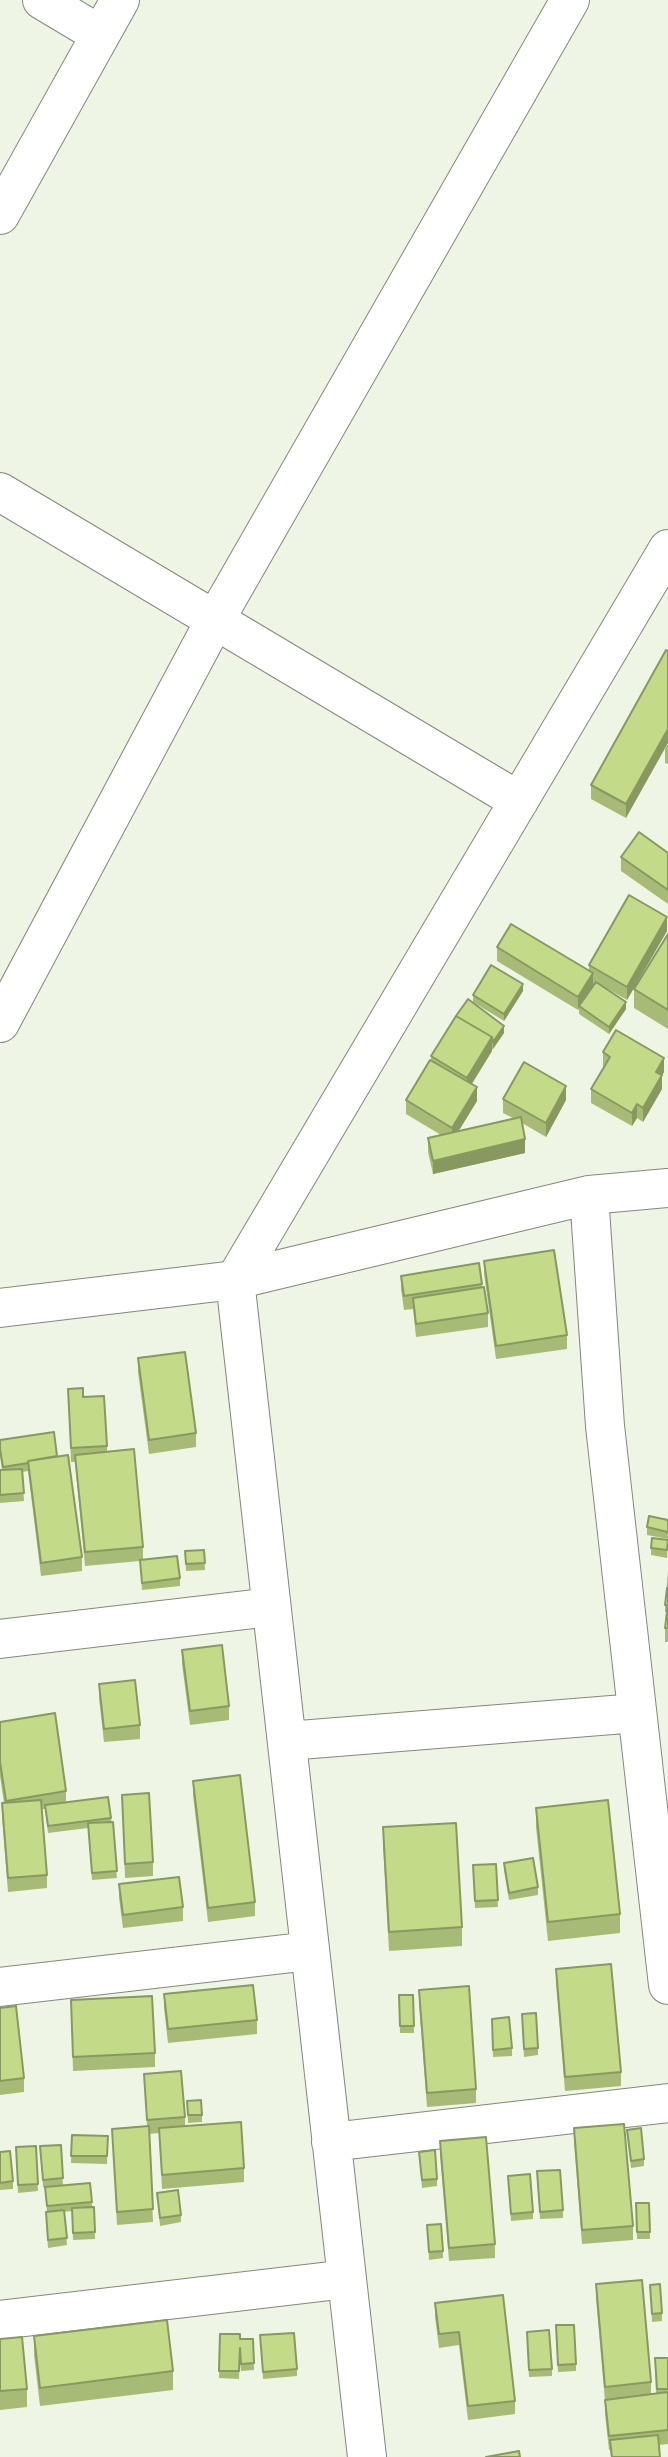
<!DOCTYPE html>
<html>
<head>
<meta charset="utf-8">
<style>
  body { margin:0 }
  canvas { display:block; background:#eff5e4 }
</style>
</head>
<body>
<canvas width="668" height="2457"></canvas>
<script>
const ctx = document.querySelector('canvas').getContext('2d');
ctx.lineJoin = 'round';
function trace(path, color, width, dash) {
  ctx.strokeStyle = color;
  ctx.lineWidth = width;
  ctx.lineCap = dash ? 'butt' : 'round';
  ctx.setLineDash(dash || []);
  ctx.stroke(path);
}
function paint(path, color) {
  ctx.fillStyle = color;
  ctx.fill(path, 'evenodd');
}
const street = new Path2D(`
  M42,0L99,34
  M0,215L120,0
  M0,492L519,801
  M0,1023L215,620L570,0
  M589,1195L605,1426L668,1985
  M0,1308L235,1280L589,1195L668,1188
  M0,1639L271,1607
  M287,1741L637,1713
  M0,1987L310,1951
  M331,2142L668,2103
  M0,2320L347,2279
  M367,2457L235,1280L668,549`);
trace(street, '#84887a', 40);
trace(street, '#fff', 38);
paint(new Path2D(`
  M668,651L626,818L591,799V785Z
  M668,744V764L665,763V749Z
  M668,853V904L621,871V857Z
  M667,931L627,1000L606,988L626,1009L609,1034L579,1014V1009L578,1010L497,961V947L589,970V965Z
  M668,934V1029L634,1008V989Z
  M523,991L504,1021L473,1002V995Z
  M504,1033L493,1049H492V1051L472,1084L477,1101L458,1131L513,1118L503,1113V1099L566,1100L546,1137L522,1123L525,1153L433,1174L428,1152V1138L441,1135L406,1114V1100L431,1061V1056Z
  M603,1052L664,1072L662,1075V1089L643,1122L637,1118L632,1126L591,1103V1089L604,1067L603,1066Z
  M484,1261L567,1335V1349L496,1359L484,1274Z
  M401,1276L482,1284L488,1313V1327L416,1337L413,1309L404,1310L401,1289Z
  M138,1358L196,1433V1447L149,1454L138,1372Z
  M68,1389L83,1397L107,1446V1452L143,1547V1560L180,1578V1586L142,1590L140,1561L85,1566L75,1462H71Z
  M0,1440L57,1456L82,1557V1571L41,1576L28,1471L22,1472L24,1501L0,1503V1470H2L0,1456Z
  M668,1520V1539L647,1535V1527Z
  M668,1540L667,1558L651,1555V1548Z
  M204,1550L205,1570L186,1571L185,1551Z
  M668,1570V1642H665V1628L667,1612H665V1605Z
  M182,1650L229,1706V1720L190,1725L182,1664Z
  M99,1684L140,1725V1739L104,1742L99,1698Z
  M0,1722L66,1791V1803L111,1818L117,1878L92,1880L88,1828L48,1833L45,1809H42L47,1875V1888L8,1892L2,1817V1803H4L0,1776Z
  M193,1781L255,1902V1916L208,1922L193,1795Z
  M122,1795L153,1862V1876L125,1878Z
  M536,1808L620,1914V1933L548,1941L536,1827Z
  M383,1827L462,1927V1946L389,1951L383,1846Z
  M504,1863L538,1887V1895L509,1900L504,1870Z
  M496,1864L498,1907L475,1908L473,1865Z
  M119,1884L183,1907V1921L123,1928L119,1898Z
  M556,1969L621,2072V2086L565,2091L556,1983Z
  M419,1990L476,2089V2103L427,2107L419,2004Z
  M164,1994L257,2020V2034L168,2043L164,2008Z
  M399,1995H413L414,2033H400Z
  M71,2000L155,2053V2067L73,2071Z
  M0,2008L24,2078V2092L0,2095Z
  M492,2019L512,2048V2056L493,2057Z
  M522,2021L538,2048V2055L524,2057Z
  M144,2074L185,2117V2126L244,2168V2182L162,2189L159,2133L149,2134L153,2222L117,2225L112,2129L147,2126Z
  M187,2101L202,2115V2122L188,2123Z
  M574,2128L633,2226V2240L582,2244L574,2142Z
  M627,2130L644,2159V2166L631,2168Z
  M72,2135L108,2136L107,2164L71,2163Z
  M440,2141L495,2244V2258L449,2261L440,2155Z
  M61,2145L63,2186L92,2202V2207H94L95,2239L73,2240L72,2211L64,2212L67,2245L48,2248L46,2220V2212H47L45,2187L59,2186L43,2187L40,2146Z
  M36,2146L38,2191L18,2193L16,2147Z
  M0,2152L13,2181V2189L0,2190Z
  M419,2152L437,2179V2186L422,2188Z
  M508,2176L533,2212V2219L511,2221Z
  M537,2178L563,2210V2218L540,2219Z
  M157,2193L181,2215V2222L160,2226Z
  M636,2203H649L650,2239H637Z
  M427,2225L443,2251V2258L429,2260Z
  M596,2284L651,2382V2394H656L655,2358H668V2444L659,2445L660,2457H611L610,2450H609L605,2414V2401L596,2298Z
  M650,2285L662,2313V2321L652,2322Z
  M435,2303L515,2401V2414L468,2420L459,2345L439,2348L435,2317Z
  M556,2333L576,2364V2371L558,2372Z
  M220,2334L240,2339H253L254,2370L241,2371L240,2355L239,2379L219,2378Z
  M260,2335L297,2369V2376L263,2379Z
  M34,2336L173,2371V2390L40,2406L34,2355Z
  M0,2339L27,2389V2407L0,2410Z
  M527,2339L552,2369V2376L529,2377Z`), '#a8bb76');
paint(new Path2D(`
  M668,729V743L626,818V804Z
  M667,917V931L627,1000V987Z
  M593,973V986L579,1006L578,1010V997Z
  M523,984V991L504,1021V1014Z
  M626,1002V1009L609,1034V1027Z
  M504,1026V1033L493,1049V1042Z
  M492,1037V1051L467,1091V1078Z
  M664,1058V1072L656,1086V1072Z
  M662,1075V1089L643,1122V1108Z
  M566,1086V1100L546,1137V1123Z
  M477,1087V1101L452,1142V1128Z
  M637,1104V1118L632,1126V1113Z
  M525,1139V1153L433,1174V1161Z`), '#889960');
const building = new Path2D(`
  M666,650L668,651V729L626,804L591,785Z
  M639,832L668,853V890L621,857Z
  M629,895L667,917L627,987L589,965Z
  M511,924L593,973L578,997L497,947Z
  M668,934V1010L634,989Z
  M491,965L523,984L504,1014L473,995Z
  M596,982L626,1002L609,1027L579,1006Z
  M468,999L504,1026L493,1042L492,1037L456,1016Z
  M456,1016L492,1037L467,1078L431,1056Z
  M616,1030L664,1058L656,1072L662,1075L643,1108L637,1104L632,1113L591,1089L610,1057L603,1052Z
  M430,1060L477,1087L452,1128L406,1100Z
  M524,1062L566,1086L546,1123L503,1099Z
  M521,1117L525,1139L433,1161L428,1138Z
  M554,1250L567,1335L496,1346L484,1261Z
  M479,1263L482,1284L404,1296L401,1276Z
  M484,1287L488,1313L416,1324L413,1298Z
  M185,1352L196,1433L149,1440L138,1358Z
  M83,1388V1397L104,1396L107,1446L71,1448L68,1389Z
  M54,1432L57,1456L28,1461V1463L3,1467L0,1449V1440Z
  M134,1449L143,1547L85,1552L75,1455Z
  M68,1455L82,1557L41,1563L28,1461Z
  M22,1469L24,1493L0,1495V1470Z
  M649,1516L668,1520V1532L647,1527Z
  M652,1538L668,1540L667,1550L651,1548Z
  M204,1550L205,1563L186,1564L185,1551Z
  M177,1556L180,1578L142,1583L140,1560Z
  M667,1588H668V1605H665Z
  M668,1603V1628H665Z
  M222,1645L229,1706L190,1711L182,1650Z
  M135,1680L140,1725L104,1729L99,1684Z
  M55,1713L66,1791L6,1801L0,1762V1722Z
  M240,1775L255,1902L208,1908L193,1781Z
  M149,1793L153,1862L125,1864L122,1795Z
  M108,1797L111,1818L48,1826L45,1805Z
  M41,1800L47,1875L8,1878L2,1803Z
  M608,1800L620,1914L548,1922L536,1808Z
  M113,1822L117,1871L92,1873L88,1823Z
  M456,1823L462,1927L389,1932L383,1827Z
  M533,1858L538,1887L509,1893L504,1863Z
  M496,1864L498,1900L475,1901L473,1865Z
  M179,1877L183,1907L123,1915L119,1884Z
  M611,1964L621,2072L565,2077L556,1969Z
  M253,1985L257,2020L168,2029L164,1994Z
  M469,1986L476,2089L427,2093L419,1990Z
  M399,1995H413L414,2026H400Z
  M152,1996L155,2053L73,2057L71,2000Z
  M16,2006L24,2078L0,2081V2008Z
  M536,2013L538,2048L524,2049L522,2014Z
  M509,2017L512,2048L493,2050L492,2019Z
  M181,2071L185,2117L147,2120L144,2074Z
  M201,2100L202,2115H188L187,2101Z
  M241,2122L244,2168L162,2175L159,2128Z
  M624,2124L633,2226L582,2230L574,2128Z
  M149,2126L153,2209L117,2212L112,2129Z
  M641,2128L644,2159L631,2161L627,2130Z
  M72,2135L108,2136L107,2156H71Z
  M486,2137L495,2244L449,2248L440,2141Z
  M61,2145L63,2178L43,2180L40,2146Z
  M36,2146L38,2184L18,2185L16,2147Z
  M435,2150L437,2179L422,2180L419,2152Z
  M10,2151L13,2181L0,2183V2152Z
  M560,2170L563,2210L540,2212L537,2171Z
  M530,2174L533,2212L511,2214L508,2176Z
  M90,2183L92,2202L47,2206L45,2187Z
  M178,2190L181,2215L160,2218L157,2193Z
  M636,2203H649L650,2232H637Z
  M94,2207L95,2232L73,2233L72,2208Z
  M64,2210L67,2238L48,2240L46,2212Z
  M441,2224L443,2251L429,2252L427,2225Z
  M642,2280L651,2382L605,2387L596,2284Z
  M660,2284L662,2313L652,2314L650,2285Z
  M503,2295L515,2401L468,2406L459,2332L439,2334L435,2303Z
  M167,2320L173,2371L40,2388L34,2336Z
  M556,2325H574L576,2364L558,2365Z
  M549,2330L552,2369L529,2370L527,2332Z
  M294,2333L297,2369L263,2372L260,2335Z
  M220,2334H240V2339H253L254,2363L241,2364L240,2348L239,2371H219Z
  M22,2337L27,2389L0,2391V2339Z
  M655,2358H668V2389H657Z
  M668,2392V2430L609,2436L605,2400Z
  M658,2435L660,2457H612L610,2440Z
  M519,2451L520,2457H486Z`);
paint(building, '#c3da89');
trace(building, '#889960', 2);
</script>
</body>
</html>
